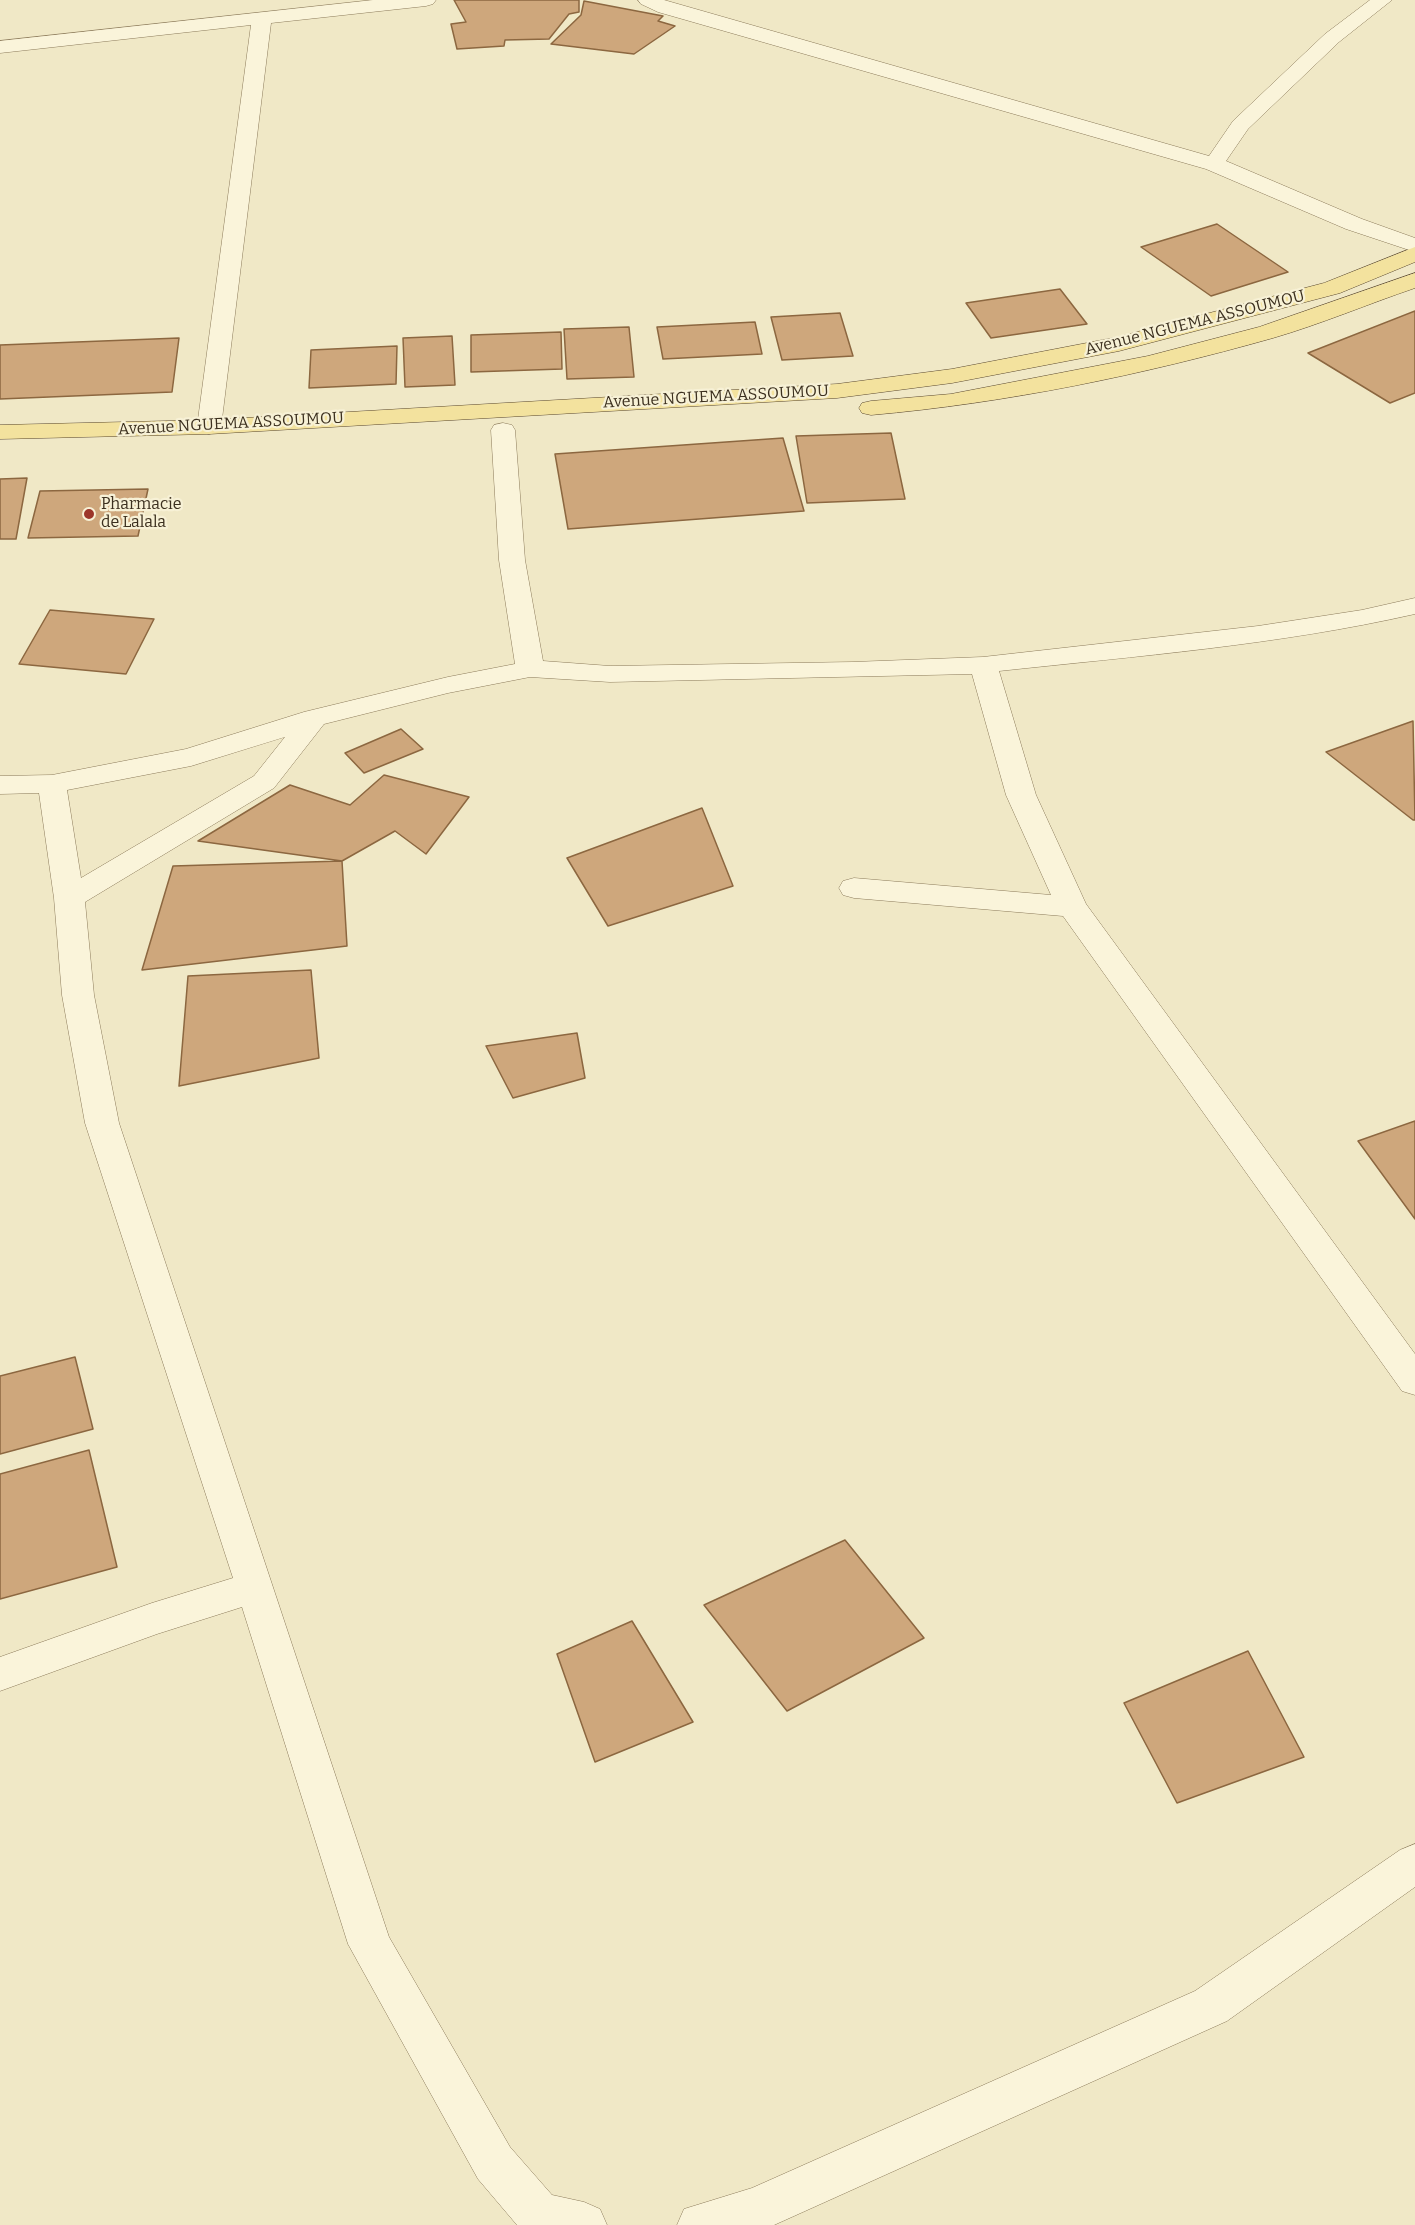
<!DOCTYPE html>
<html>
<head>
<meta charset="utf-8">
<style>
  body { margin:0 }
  canvas { display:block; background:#f0e8c6 }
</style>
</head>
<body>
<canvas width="1415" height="2225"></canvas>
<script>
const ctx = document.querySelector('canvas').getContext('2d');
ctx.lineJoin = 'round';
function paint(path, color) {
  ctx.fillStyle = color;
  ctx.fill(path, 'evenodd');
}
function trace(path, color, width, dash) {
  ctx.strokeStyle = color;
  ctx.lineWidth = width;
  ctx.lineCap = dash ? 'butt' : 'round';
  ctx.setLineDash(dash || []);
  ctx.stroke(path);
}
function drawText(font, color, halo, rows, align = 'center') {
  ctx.font = font + ' Bitter,serif';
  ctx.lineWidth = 4.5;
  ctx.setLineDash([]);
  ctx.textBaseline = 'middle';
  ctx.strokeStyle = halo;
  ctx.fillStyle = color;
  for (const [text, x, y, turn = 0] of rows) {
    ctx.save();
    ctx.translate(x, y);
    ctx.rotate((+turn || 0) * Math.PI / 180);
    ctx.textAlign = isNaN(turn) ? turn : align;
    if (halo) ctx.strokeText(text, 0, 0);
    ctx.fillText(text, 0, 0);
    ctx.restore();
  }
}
const building = new Path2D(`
  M454,0H579V12L569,14L549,39L505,40L504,46L457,49L451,24L466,22Z
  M584,1L663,16L658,21L675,26L634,54L551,44L581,15Z
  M1217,224L1288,272L1211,296L1141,247Z
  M1060,289L1087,324L991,338L966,303Z
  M1415,311V393L1390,403L1308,353Z
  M840,313L853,356L782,360L771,317Z
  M755,322L762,354L663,359L657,327Z
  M629,327L634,377L567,379L564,329Z
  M561,332L562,369L471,372V335Z
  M452,336L455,385L405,387L403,338Z
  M179,338L172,392L0,399V345Z
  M397,346L396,384L309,388L311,350Z
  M891,433L905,499L807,503L796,436Z
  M783,438L804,511L568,529L555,454Z
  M27,478L16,539H0V479Z
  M148,489L138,536L28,538L40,491Z
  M50,610L154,619L126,674L19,664Z
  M1413,721L1415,820H1413L1326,752Z
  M401,729L423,749L364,773L345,753Z
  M384,775L469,797L426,854L395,831L342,861L198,841L290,785L350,805Z
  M702,808L733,886L608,926L567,858Z
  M342,861L347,946L142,970L173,866Z
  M311,970L319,1058L179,1086L188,976Z
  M577,1033L585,1078L513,1098L486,1046Z
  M1415,1121V1219L1358,1141Z
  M75,1357L93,1429L0,1454V1376Z
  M89,1450L117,1567L0,1599V1474Z
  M845,1540L924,1638L787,1711L704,1605Z
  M632,1621L693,1722L595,1762L557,1654Z
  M1248,1651L1304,1757L1177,1803L1124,1703Z`);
paint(building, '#cea77c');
trace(building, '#8c6740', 1.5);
const minor = new Path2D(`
  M373,0H436L433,4L426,6L271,23L221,427L218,432L209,434L200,432L197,427L251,25L0,53V41Z
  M638,0H664L1209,156L1233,121L1325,34L1370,0H1392L1339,42L1248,129L1226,161L1362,219L1415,238V252L1346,229L1206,169L658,12L641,4Z
  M503,423L512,425L515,430L525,560L543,661L610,666L853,662L983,657L1258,626L1362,610L1415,598V614C1278,645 1138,656 999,671L1036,795L1086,904L1415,1354V1395L1402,1391L1063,916L854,898L843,895L839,888L843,881L854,878L1051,895L1006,795L972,674L610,682L530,677L448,693L324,724L274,788L85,902L94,995L119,1123L389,1937L510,2147L552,2195L584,2202L600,2209L607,2225H517L478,2179L348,1944L242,1607L157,1634L0,1691V1657L152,1603L233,1578L85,1123L62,995L54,898L39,793L0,794V776L52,775L186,749L304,712L448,677L515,664L499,560L491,430L494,425ZM285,737L254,776L81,878L67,790L191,766Z
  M1415,1844V1887L1227,2021L774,2225H677L684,2209L752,2188L1195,1991L1400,1850Z`);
const major = new Path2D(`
  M1415,247V262L1340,293L1119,351L952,383L837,398L209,434L0,439V425L209,420L837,384L952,369L1118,337L1324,283Z
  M1415,273V288C1368,304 1321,324 1273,338C1142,375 1007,403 871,415L862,413L859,408L862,403L871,401L951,394L1148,356L1259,327Z`);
trace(minor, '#8c7b5b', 1);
trace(major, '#5a482f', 1);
paint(minor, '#faf4da');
paint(major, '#f3e29e');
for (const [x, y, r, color] of [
  [89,514,6,"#9c362a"]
]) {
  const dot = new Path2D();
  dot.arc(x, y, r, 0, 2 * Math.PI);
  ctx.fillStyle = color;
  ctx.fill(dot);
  trace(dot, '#f7f1d6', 2);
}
drawText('16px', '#3c301f', '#f7f1d6', [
  ["Avenue NGUEMA ASSOUMOU",1195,323,-14],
  ["Avenue NGUEMA ASSOUMOU",716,397,-3],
  ["Avenue NGUEMA ASSOUMOU",231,424,-3]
]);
drawText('16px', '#3c301f', '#f7f1d6', [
  ["Pharmacie",101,505],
  ["de Lalala",101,523]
], 'left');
</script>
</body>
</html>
